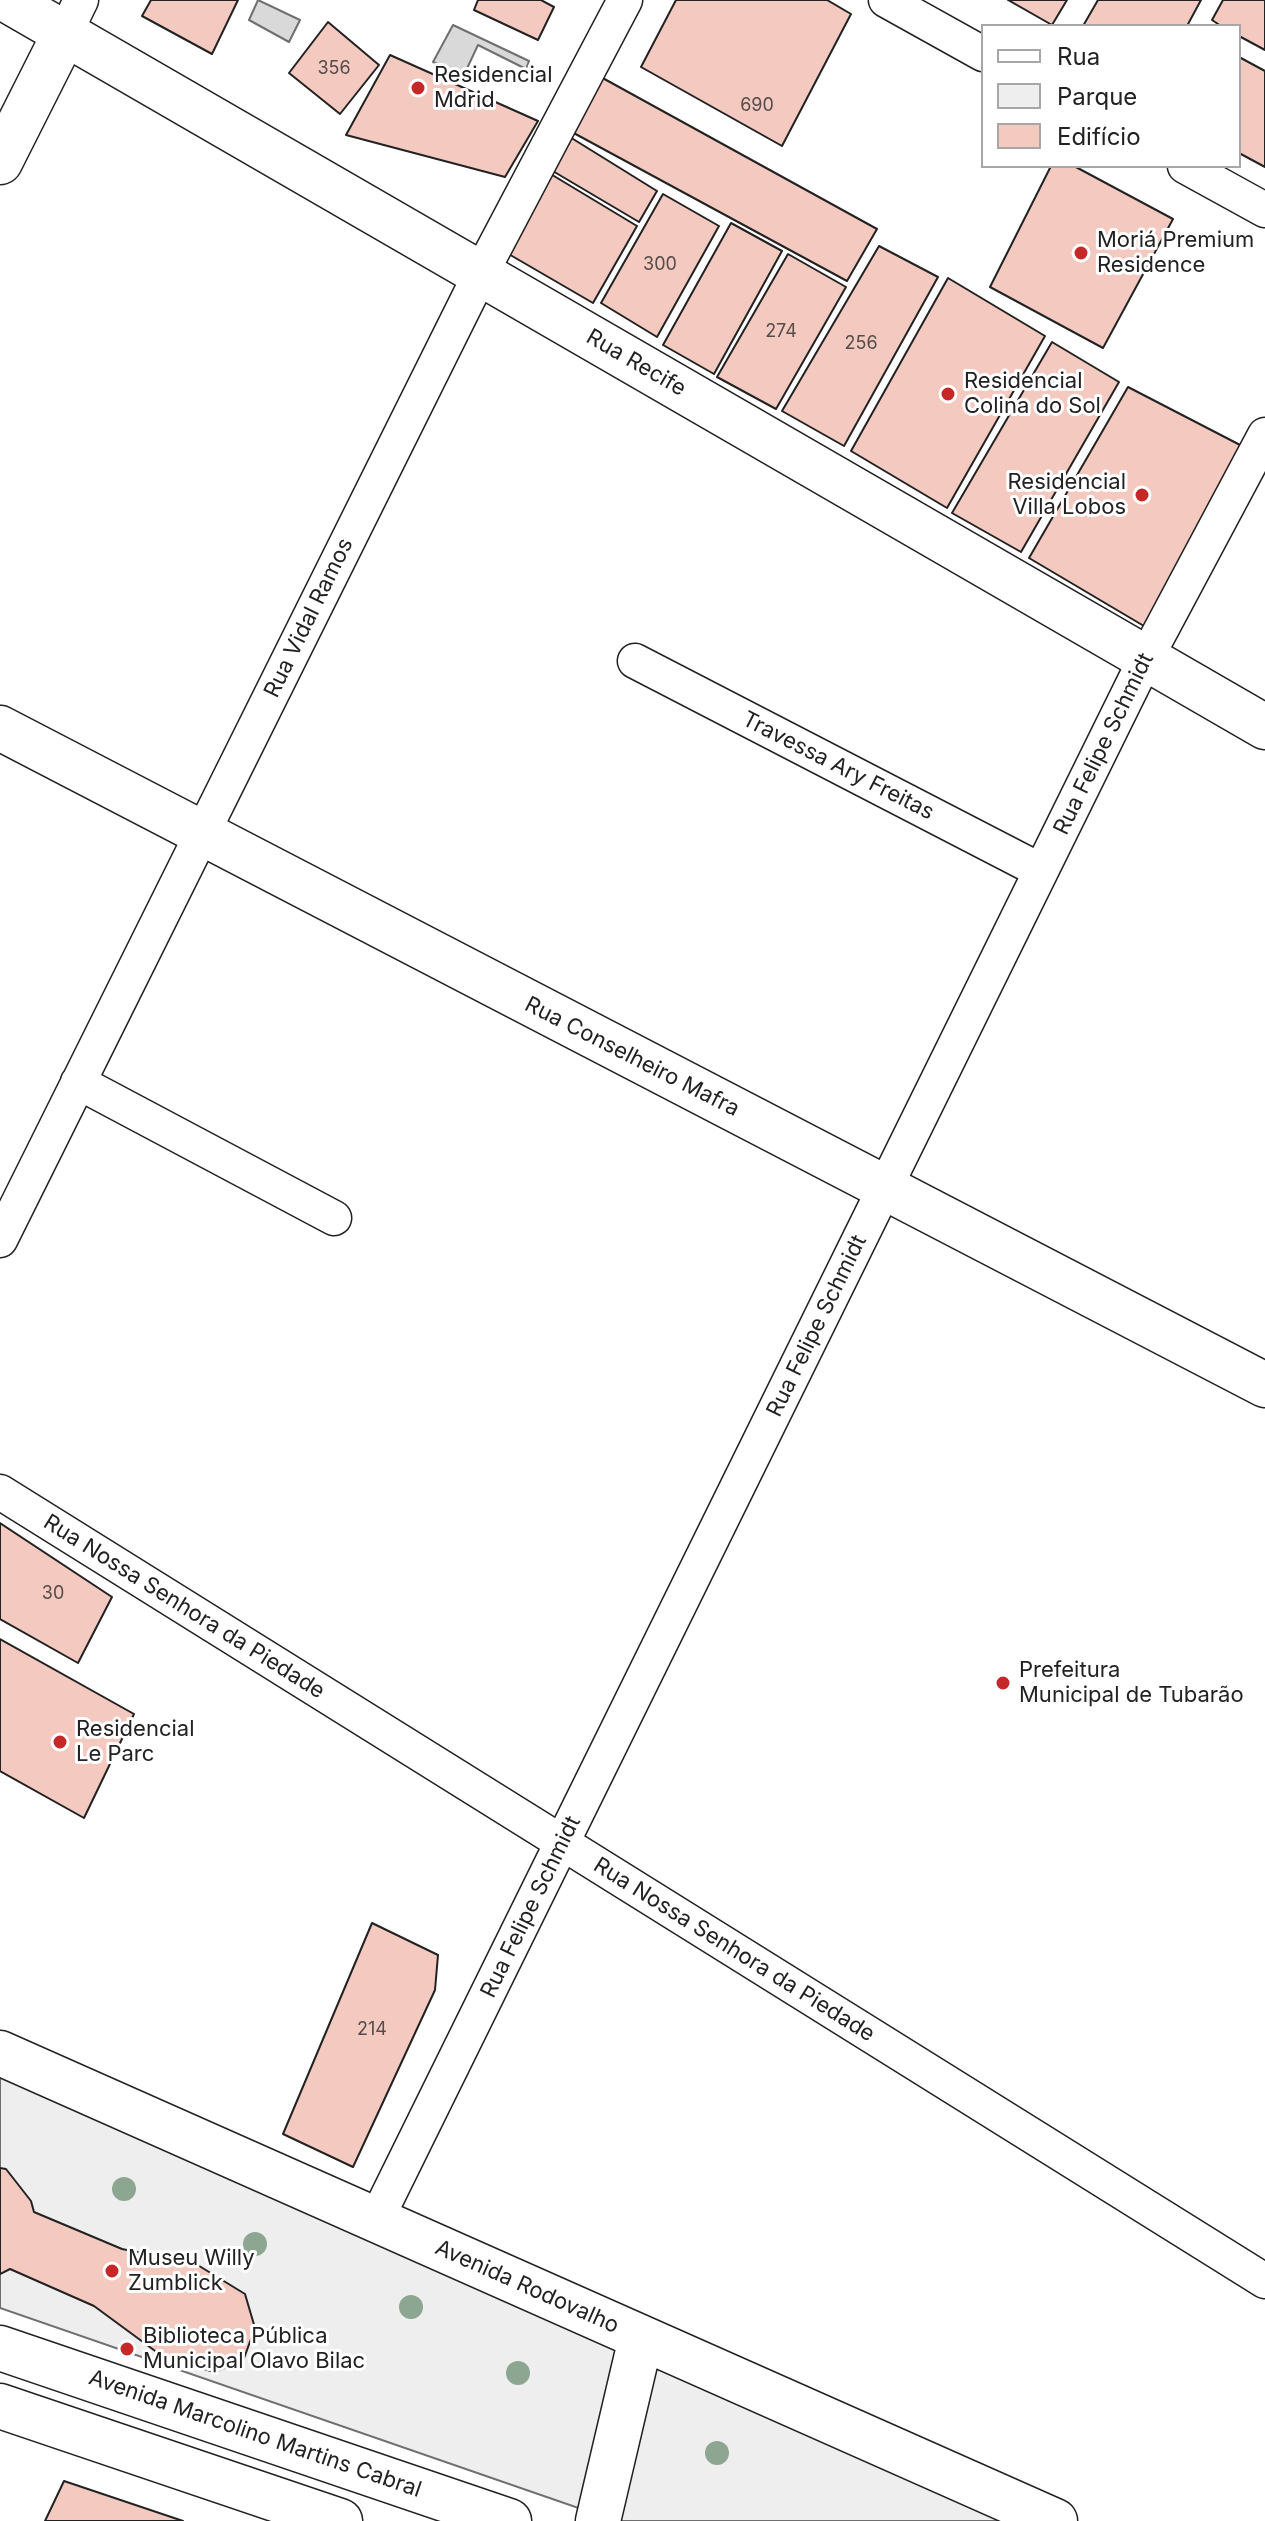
<!DOCTYPE html>
<html>
<head>
<meta charset="utf-8">
<style>
  body { margin:0 }
  #map { position:relative; width:1265px; height:2521px; overflow:hidden; background:#fff; font-family:Inter,sans-serif }
  canvas { display:block }
  .legend { position:absolute; left:981px; top:24px; width:260px; height:144px; box-sizing:border-box; background:#fff; border:2px solid #a7a7a7; margin:0; padding:10px 14px; list-style:none; font-size:24px; color:#222 }
  .legend li { display:flex; align-items:center; gap:16px; height:40px }
  .legend b { width:40px; border:2px solid #a7a7a7 }
</style>
</head>
<body>
<div id="map">
<canvas width="1265" height="2521"></canvas>
<ul class="legend">
<li><b style="height:10px;background:#fff"></b>Rua</li>
<li><b style="height:22px;background:#eee"></b>Parque</li>
<li><b style="height:22px;background:#f3c9c0"></b>Edifício</li>
</ul>
</div>
<script>
const ctx = document.querySelector('canvas').getContext('2d');
ctx.lineJoin = 'round';
function paint(path, color) {
  ctx.fillStyle = color;
  ctx.fill(path, 'evenodd');
}
function trace(path, color, width, dash) {
  ctx.strokeStyle = color;
  ctx.lineWidth = width;
  ctx.lineCap = dash ? 'butt' : 'round';
  ctx.setLineDash(dash || []);
  ctx.stroke(path);
}
function drawText(font, color, halo, rows, align = 'center') {
  ctx.font = font + ' Inter,sans-serif';
  ctx.lineWidth = 6;
  ctx.setLineDash([]);
  ctx.textBaseline = 'middle';
  ctx.strokeStyle = halo;
  ctx.fillStyle = color;
  for (const [text, x, y, turn = 0] of rows) {
    ctx.save();
    ctx.translate(x, y);
    ctx.rotate((+turn || 0) * Math.PI / 180);
    ctx.textAlign = isNaN(turn) ? turn : align;
    if (halo) ctx.strokeText(text, 0, 0);
    ctx.fillText(text, 0, 0);
    ctx.restore();
  }
}
const green = new Path2D(`
  M0,2075L1005,2521H616L0,2308Z`);
paint(green, '#eee');
trace(green, '#6f6f6f', 2);
const water = new Path2D(`
  M258,0L300,20L289,42L249,20Z
  M453,25L529,61L526,69L478,45L463,77L433,62Z`);
paint(water, '#d9d9d9');
trace(water, '#6f6f6f', 2);
const building = new Path2D(`
  M151,0H238L212,54L142,16Z
  M478,0H541L554,7L538,40L474,10Z
  M676,0H827L851,14L782,146L641,67Z
  M1008,0H1067L1052,25Z
  M1098,0H1201L1187,26H1083Z
  M1223,0H1265V50L1239,36V26H1221L1212,20Z
  M328,22L379,65L340,114L289,73Z
  M390,55L538,121L505,177L346,135Z
  M1239,57L1265,71V167L1239,153Z
  M599,76L877,229L847,281L570,131Z
  M565,134L657,191L639,222L546,167Z
  M1051,166H1074L1173,219L1103,348L990,287Z
  M544,170L637,226L593,303L500,249Z
  M663,194L719,226L657,337L601,303Z
  M731,223L782,251L714,374L663,345Z
  M879,246L938,277L844,446L782,411Z
  M788,254L846,287L776,409L717,377Z
  M948,278L1045,336L947,508L851,451Z
  M1052,342L1119,382L1021,552L952,513Z
  M1128,387L1244,447L1149,629L1029,558Z
  M0,1523L112,1597L78,1663L0,1619Z
  M0,1639L134,1714L84,1818L0,1771Z
  M372,1923L438,1955L435,1990L353,2167L283,2134Z
  M0,2168L6,2169L31,2201L34,2212L122,2249L196,2264L245,2294L255,2328L243,2361L214,2372L162,2356L94,2306L10,2269L0,2274Z
  M64,2481L183,2521H45Z`);
paint(building, '#f3c9c0');
trace(building, '#222', 2);
const street = new Path2D(`
  M886,0L983,54
  M65,33L81,0
  M1185,166L1265,210
  M635,661L1041,871
  M78,1082L334,1218
  M0,1240L481,273L625,0
  M0,1492L1265,2281
  M376,2220L1146,658L1265,435`);
const secondary = new Path2D(`
  M7,0L1265,727
  M0,162L65,33
  M0,728L1265,1385
  M0,2053L1055,2521
  M598,2521L641,2338`);
const primary = new Path2D(`
  M0,2348L509,2521
  M0,2406L340,2521`);
trace(street, '#222', 37);
trace(secondary, '#222', 47);
trace(primary, '#222', 47);
trace(street, '#fff', 34);
trace(secondary, '#fff', 44);
trace(primary, '#fff', 44);
ctx.fillStyle = '#8da692';
for (const [x, y] of [
  [124,2189],
  [255,2244],
  [411,2307],
  [518,2373],
  [717,2453]
]) {
  ctx.beginPath();
  ctx.arc(x, y, 12, 0, 2 * Math.PI);
  ctx.fill();
}
for (const [x, y, r, color] of [
  [418,88,8,"#c62828"],
  [1081,253,8,"#c62828"],
  [948,394,8,"#c62828"],
  [1142,495,8,"#c62828"],
  [1003,1683,8,"#c62828"],
  [60,1742,8,"#c62828"],
  [112,2271,8,"#c62828"],
  [127,2349,8,"#c62828"]
]) {
  const dot = new Path2D();
  dot.arc(x, y, r, 0, 2 * Math.PI);
  ctx.fillStyle = color;
  ctx.fill(dot);
  trace(dot, '#fff', 3);
}
drawText('18px', '#564c4a', null, [
  ["356",334,69],
  ["690",757,106],
  ["300",660,265],
  ["274",781,332],
  ["256",861,344],
  ["30",53,1594],
  ["214",372,2030]
]);
drawText('22px', '#222', '#fff', [
  ["Residencial",434,75],
  ["Mdrid",434,100],
  ["Moriá Premium",1097,240],
  ["Residence",1097,265],
  ["Residencial",964,381],
  ["Colina do Sol",964,406],
  ["Residencial",1126,482,"right"],
  ["Villa Lobos",1126,507,"right"],
  ["Prefeitura",1019,1670],
  ["Municipal de Tubarão",1019,1695],
  ["Residencial",76,1729],
  ["Le Parc",76,1754],
  ["Museu Willy",128,2258],
  ["Zumblick",128,2283],
  ["Biblioteca Pública",143,2336],
  ["Municipal Olavo Bilac",143,2361]
], 'left');
drawText('22px', '#222', '#fff', [
  ["Rua Recife",636,363,30],
  ["Rua Vidal Ramos",309,618,-64],
  ["Rua Felipe Schmidt",1104,744,-64],
  ["Travessa Ary Freitas",838,766,27],
  ["Rua Conselheiro Mafra",632,1057,27],
  ["Rua Felipe Schmidt",817,1326,-64],
  ["Rua Nossa Senhora da Piedade",184,1607,32],
  ["Rua Felipe Schmidt",531,1907,-64],
  ["Rua Nossa Senhora da Piedade",734,1950,32],
  ["Avenida Rodovalho",527,2287,24],
  ["Avenida Marcolino Martins Cabral",255,2434,19]
]);
</script>
</body>
</html>
